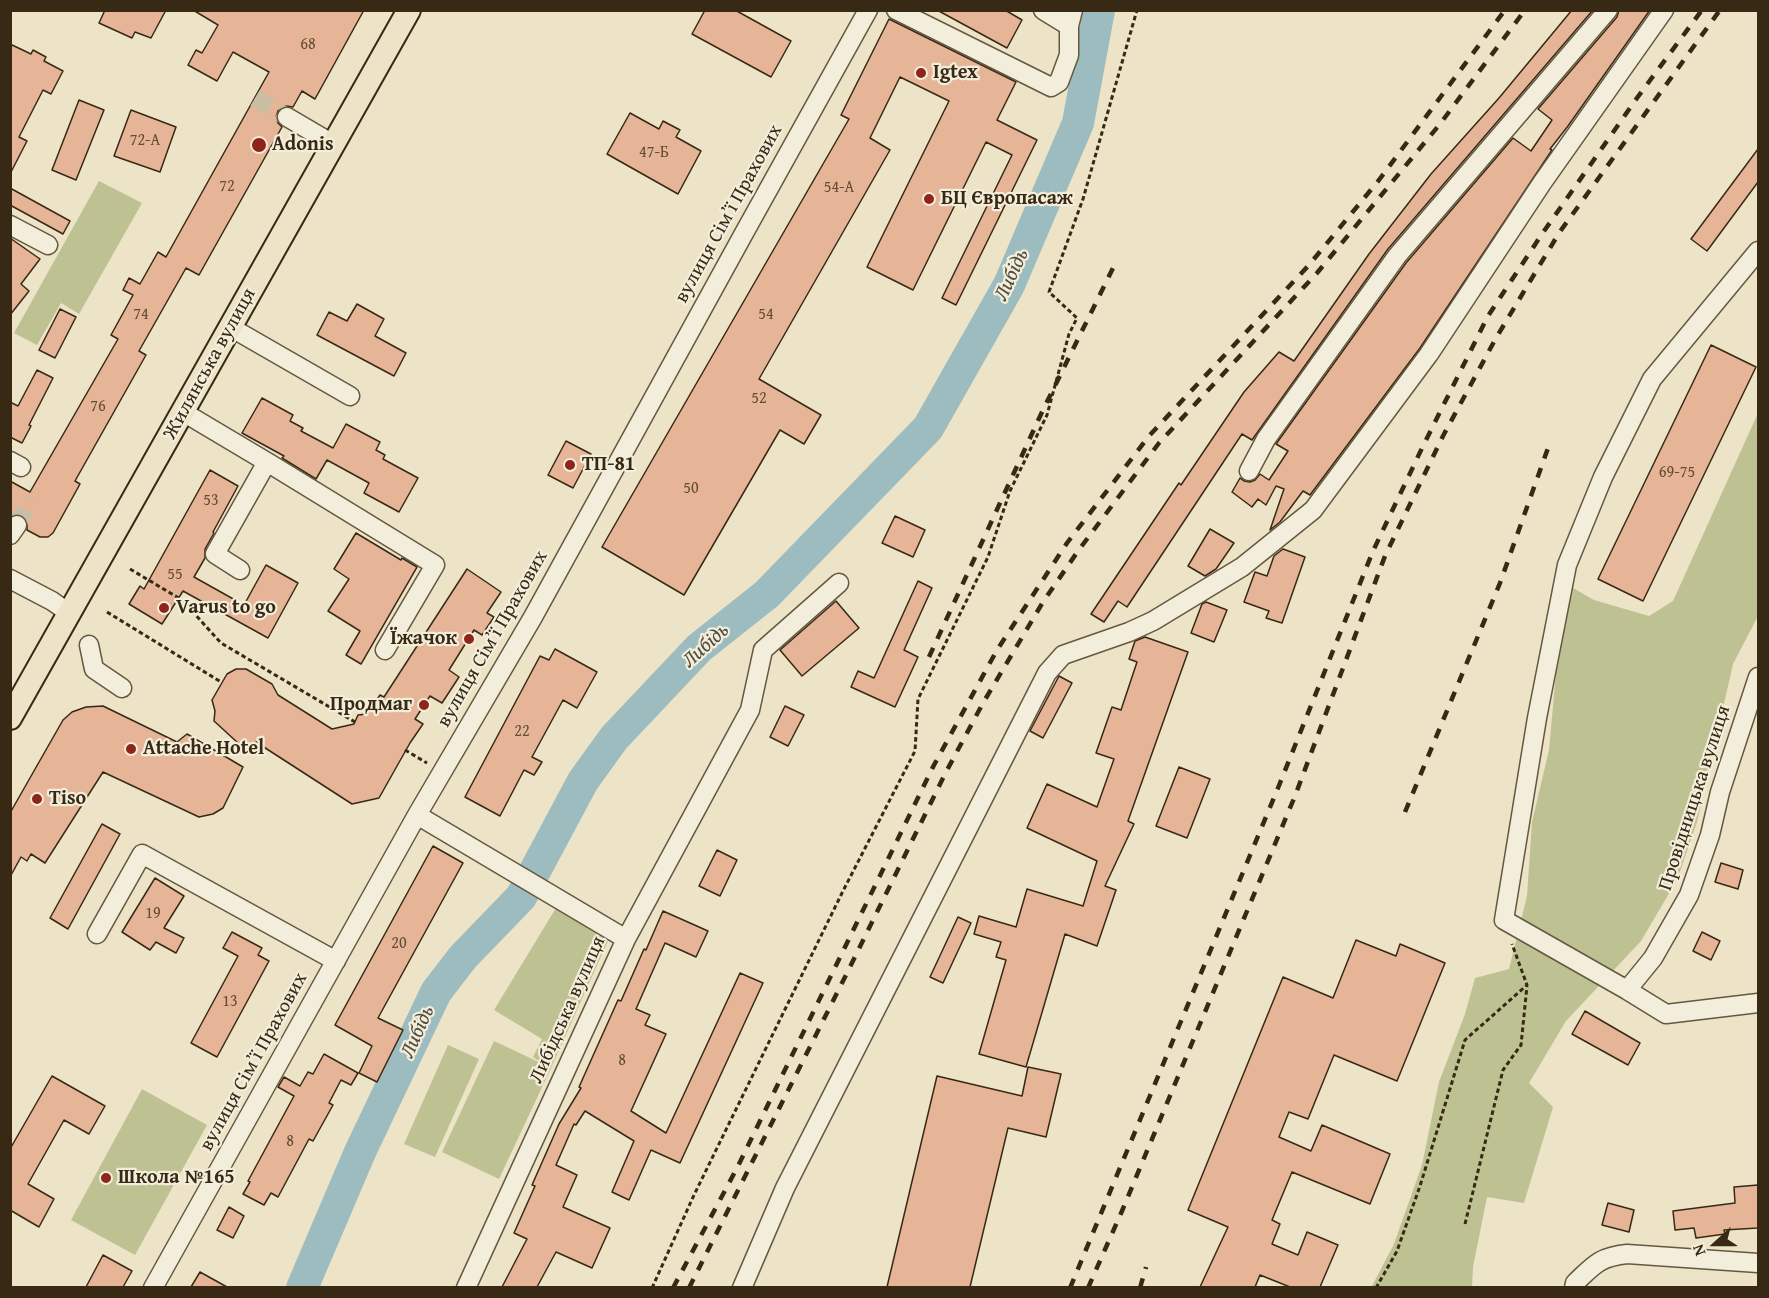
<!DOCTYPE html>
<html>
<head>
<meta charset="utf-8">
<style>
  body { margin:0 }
  #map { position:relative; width:1769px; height:1298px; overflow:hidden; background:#ede3c7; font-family:"Gentium Book Plus",serif }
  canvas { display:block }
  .frame { position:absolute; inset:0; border:12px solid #372913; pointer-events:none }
  .north { position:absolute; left:1685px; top:1214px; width:60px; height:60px; -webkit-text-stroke:4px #f3eddb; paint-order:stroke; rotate:249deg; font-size:16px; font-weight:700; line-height:24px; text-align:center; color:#372913 }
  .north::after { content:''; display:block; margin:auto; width:21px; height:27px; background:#372913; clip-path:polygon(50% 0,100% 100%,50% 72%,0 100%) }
</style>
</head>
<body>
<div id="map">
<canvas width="1769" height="1298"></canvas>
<div class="frame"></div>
<div class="north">N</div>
</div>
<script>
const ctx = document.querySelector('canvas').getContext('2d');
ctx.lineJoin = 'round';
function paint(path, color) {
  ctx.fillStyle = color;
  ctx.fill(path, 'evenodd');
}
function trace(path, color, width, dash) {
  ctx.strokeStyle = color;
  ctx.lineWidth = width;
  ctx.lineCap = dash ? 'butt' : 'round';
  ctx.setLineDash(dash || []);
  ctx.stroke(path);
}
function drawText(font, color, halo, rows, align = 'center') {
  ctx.font = font + ' "Gentium Book Plus",serif';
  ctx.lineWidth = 4.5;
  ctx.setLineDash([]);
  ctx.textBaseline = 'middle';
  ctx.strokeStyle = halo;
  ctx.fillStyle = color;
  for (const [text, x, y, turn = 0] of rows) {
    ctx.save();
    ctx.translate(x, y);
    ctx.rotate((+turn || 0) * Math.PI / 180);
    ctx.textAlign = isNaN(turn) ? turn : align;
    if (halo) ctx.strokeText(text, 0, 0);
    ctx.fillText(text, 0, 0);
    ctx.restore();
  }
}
paint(new Path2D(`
  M99,181L142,203L79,314L61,303L37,345L14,333Z
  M1758,413V616L1733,664L1697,822L1677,880L1641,941L1566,1021L1529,1083L1553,1107L1524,1203L1487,1197L1473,1267L1472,1287L1371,1288L1394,1244L1422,1165L1439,1082L1465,1014L1475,978L1509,969L1527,896L1532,822L1549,750L1557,662L1573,588L1594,600L1649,616L1673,601Z
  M556,908L608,941L551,1068L499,1179L442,1152L494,1041L545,1065L533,1057L542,1039L494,1010Z
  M448,1045L479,1059L435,1157L404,1144Z
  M142,1089L207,1125L135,1255L71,1220Z`), '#bec292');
trace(new Path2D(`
  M302,1288L360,1152L436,992L463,957L521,897L583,781L614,738L699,648L767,594L928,428L1009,285L1078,123L1099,10`), '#9dbcbf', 32);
const building = new Path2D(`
  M105,10H166L151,38L135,32L132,38L99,23Z
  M193,10H364L315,99L302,91L293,107L286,106L278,111L276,117L278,123L282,127L199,275L186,268L139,351L146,355L75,481L80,484L53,533L48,537H40L27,530V521L24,516L17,514L10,516V481L30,492L118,339L111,335L133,295L123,290L129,278L140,284L158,252L166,257L269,72L233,52L217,81L188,65L196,50L202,53L218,25Z
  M705,10H735L791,41L771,77L692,34Z
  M937,10H1005L1022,20L1007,48Z
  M1572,10H1593L1388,249L1252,440L1242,434L1127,607L1118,601L1104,622L1091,614L1179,483L1181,485L1244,392L1279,352L1294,361L1369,254L1431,174L1499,98Z
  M1619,10H1650L1568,126L1550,149L1552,150L1420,348L1310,495L1303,491L1280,522L1270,530L1284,489L1276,486L1266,505L1258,499L1252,507L1232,492L1240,478L1244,481L1250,482L1255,480L1260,474L1269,480L1288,451L1276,444L1406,263L1513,138L1531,151L1552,120L1538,109L1617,17Z
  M889,19L1016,82L997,120L1037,140L956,305L942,298L1012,155L986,142L913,290L867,267L949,101L900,77L870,138L890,150L759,379L821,415L804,444L780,430L684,595L602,547L849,119L841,115Z
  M10,44L31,54L33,50L46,57L44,61L63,71L51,94L43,90L19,137L27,141L10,174Z
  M79,100L104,110L76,180L52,170Z
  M131,110L176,127L160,172L114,156Z
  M630,113L659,129L663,121L680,130L676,137L701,151L678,194L607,154Z
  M1758,149V182L1707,251L1691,239Z
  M10,188L70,221L63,234L10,205Z
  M10,238L40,259L21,284L29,291L10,315Z
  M357,304L384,319L375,336L406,353L394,376L317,335L329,312L347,321Z
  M60,309L76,317L55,358L39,350Z
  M1711,345L1756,367L1643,601L1598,579Z
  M37,370L53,378L29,425L31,426L22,443L10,437V402L18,406Z
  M262,398L293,415L290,421L303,428L301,431L333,448L346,424L380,442L376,450L385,455L383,459L418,478L399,512L364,493L369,483L327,460L316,479L282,458L284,456L242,433Z
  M566,441L591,454L573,488L548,475Z
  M210,470L238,486L213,532L214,533L205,549V558L194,577L244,605L266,565L298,583L268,638L183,591L162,624L129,604L140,586L144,589Z
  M895,516L925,530L913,557L882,543Z
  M1210,529L1234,543L1216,569L1205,576L1188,566Z
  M356,533L401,560L402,558L417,567L361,664L346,655L360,631L328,611L349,579L334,569Z
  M1283,549L1305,557L1282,623L1266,618L1269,611L1244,602L1255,572L1267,576L1274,556Z
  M467,569L501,592L487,613L494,617L482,635L474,630L449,670L459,677L442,703L430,696L415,719L423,724L410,743L379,798L352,804L256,742L250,754L214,721L215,711L212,700L227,674L236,669H246L272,684L278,695L332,729L354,724L358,715L367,714L380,695L384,697Z
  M918,581L932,588L904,650L918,657L895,707L851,687L858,671L874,678Z
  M836,601L859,628L802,676L780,650Z
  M1206,602L1227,610L1214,642L1191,633L1202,604Z
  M1145,637L1188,652L1128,821L1134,824L1105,886L1116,890L1097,946L1065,934L1026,1067L979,1054L1006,960L996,957L1001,942L974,934L979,916L1016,927L1027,889L1083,906L1097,861L1027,828L1047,784L1097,807L1114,759L1096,753L1112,707L1121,710L1137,662L1129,659L1135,641Z
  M555,649L597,672L577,708L563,700L532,757L542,762L534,775L524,770L500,816L465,797L540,656L549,660Z
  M1059,676L1072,683L1043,738L1030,731Z
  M103,706L177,742L187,734L243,767L223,808L213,814L199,817L103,772L45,863L31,854L27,861L21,857L10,877V813L63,720L72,712L86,707Z
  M785,706L804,715L788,746L770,737Z
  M1179,767L1210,779L1187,838L1156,826Z
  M102,824L120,834L68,929L50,918Z
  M433,846L463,863L378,1018L403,1030L377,1082L359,1073L372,1046L335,1025Z
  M717,850L737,860L720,896L699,886Z
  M1721,863L1743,870L1738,889L1715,882Z
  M155,878L184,896L164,928L184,938L176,953L156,942L150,950L122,932Z
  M663,911L708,931L696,957L665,943L636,1009L650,1015L645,1025L666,1034L631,1111L666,1133L740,973L763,983L680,1163L651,1150L629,1200L612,1192L634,1141L585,1111L576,1125L574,1124L556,1165L577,1175L563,1207L610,1228L592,1268L556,1252L537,1287H502L527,1239L514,1233L535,1186L532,1185L559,1124L581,1088L579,1087L618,1000L621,1001L644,949L646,950Z
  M958,917L971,923L943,983L930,977Z
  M232,932L262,948L258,955L269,961L217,1057L191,1043L238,956L223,948Z
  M1702,932L1720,941L1711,960L1693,951Z
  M1356,940L1396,956L1400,944L1445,963L1397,1081L1334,1055L1308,1119L1289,1112L1279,1137L1311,1151L1322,1125L1390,1154L1370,1204L1292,1172L1272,1220L1280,1224L1272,1244L1298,1255L1307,1232L1338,1245L1320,1287H1290L1260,1275L1255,1287H1200L1228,1227L1188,1210L1283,977L1333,998Z
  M1585,1011L1640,1043L1628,1065L1572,1034Z
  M324,1054L358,1073L351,1085L341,1080L329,1103L333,1105L313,1141L309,1139L278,1197L271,1193L264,1205L243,1194L250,1182L248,1181L294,1096L278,1087L284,1077L300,1086L308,1072L313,1074Z
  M1028,1067L1061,1074L1046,1137L1008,1128L970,1287H887L937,1076L1022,1096Z
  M52,1076L105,1106L89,1134L64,1120L28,1184L54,1199L39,1227L10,1210V1149Z
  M1758,1185V1228L1724,1230L1725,1234L1696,1238L1694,1228L1675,1230L1673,1211L1735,1203L1734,1187Z
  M1608,1203L1634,1210L1629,1232L1602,1225Z
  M229,1207L244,1216L233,1238L217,1230Z
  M103,1255L132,1271L123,1287H86Z
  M200,1272L227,1287H191Z`);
paint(building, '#e6b497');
trace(building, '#372913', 1.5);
trace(new Path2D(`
  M255,98L287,117
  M17,525L30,500`), '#c9bea3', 18, [18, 9]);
const minor = new Path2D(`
  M896,10L1051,87L1059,82L1069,55V26L1073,10
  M1043,10L1069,26
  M287,117L333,144
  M10,225L48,245
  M1758,251L1652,379L1603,477L1567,565L1537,718L1504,920L1627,990L1666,1014L1758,1003
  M230,327L350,396
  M183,412L267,462L215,554L240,570
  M10,461L21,467
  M267,462L435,565L385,650
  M1249,471L1266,439L1397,256L1608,10
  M10,535L17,525
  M10,579L52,601L69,613
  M89,645L94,669L122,688
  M417,815L626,939
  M97,934L142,854L336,961
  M1627,990L1653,958L1689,895L1710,835L1720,792L1758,677
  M153,1288L417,815L533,617L743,235L868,10
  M466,1288L626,939L750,710L763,650L839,583
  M742,1288L785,1188L1047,673L1063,655L1129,632L1153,621L1242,567L1313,510L1429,354L1542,183L1664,10
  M1574,1288L1575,1283C1594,1265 1599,1257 1627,1254L1758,1263`);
const major = new Path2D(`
  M10,718L409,10`);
trace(minor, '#645840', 21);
trace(major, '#372913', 26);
trace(new Path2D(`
  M130,569L182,600L221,643L355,722
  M107,612L221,682
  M405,750L427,763
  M1465,1224L1503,1070L1521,1045L1527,986
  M652,1288L694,1195L843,891L915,751L918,699L988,557L1010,491L1047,415L1069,334L1077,318L1049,292L1083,199L1137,10
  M1376,1288L1397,1251L1420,1186L1465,1040L1527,985L1512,944`), '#372913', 3, [4.5, 3]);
trace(minor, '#f3eddb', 18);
trace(major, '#ede3c7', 22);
trace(new Path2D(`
  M929,657L1042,412L1117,260
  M1405,812L1500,583L1548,448
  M673,1288L737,1168L934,765L997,650L1067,543L1149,436L1309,265L1379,180L1505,10
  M689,1288L844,979L946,772L983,703L1043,602L1078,551L1159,443L1317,273L1440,124L1525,10
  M1070,1288L1278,788L1373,551L1423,446L1488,316L1542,234L1637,98L1702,10
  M1088,1288L1122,1211L1295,796L1385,556L1443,436L1496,338L1559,233L1720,10
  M1140,1288L1146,1267`), '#372913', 4.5, [10, 10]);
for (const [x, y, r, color] of [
  [921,73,6,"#8f2418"],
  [259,145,8,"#8f2418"],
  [929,199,6,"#8f2418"],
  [570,465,6,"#8f2418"],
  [164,608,6,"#8f2418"],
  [469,639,6,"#8f2418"],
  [424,705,6,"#8f2418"],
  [131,749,6,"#8f2418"],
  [37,799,6,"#8f2418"],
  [106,1178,6,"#8f2418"]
]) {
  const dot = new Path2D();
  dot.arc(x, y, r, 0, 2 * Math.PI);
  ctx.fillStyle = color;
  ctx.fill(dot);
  trace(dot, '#f3eddb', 2);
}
drawText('16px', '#634c34', null, [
  ["68",308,45],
  ["72-А",145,141],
  ["47-Б",654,153],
  ["72",227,187],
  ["54-А",839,188],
  ["74",141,315],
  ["54",766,315],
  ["52",759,399],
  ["76",98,407],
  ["69-75",1677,473],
  ["50",691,489],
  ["53",211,501],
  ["55",175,575],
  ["22",522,732],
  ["19",153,914],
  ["20",399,944],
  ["13",230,1002],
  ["8",622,1061],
  ["8",290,1142]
]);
drawText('bold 20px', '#372913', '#f3eddb', [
  ["Igtex",933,73],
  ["Adonis",272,145],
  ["БЦ Європасаж",941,199],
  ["ТП-81",582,465],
  ["Varus to go",176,608],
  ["Їжачок",457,639,"right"],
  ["Продмаг",412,705,"right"],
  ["Attache Hotel",143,749],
  ["Tiso",49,799],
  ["Школа №165",118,1178]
], 'left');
drawText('20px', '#372913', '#f3eddb', [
  ["вулиця Сімʼї Прахових",729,214,-61],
  ["Жилянська вулиця",210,364,-61],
  ["вулиця Сімʼї Прахових",493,639,-60],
  ["Провідницька вулиця",1695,798,-72],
  ["Либідська вулиця",568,1010,-66],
  ["вулиця Сімʼї Прахових",254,1062,-61]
]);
drawText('italic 21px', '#504e3e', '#f3eddb', [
  ["Либідь",1012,275,-65],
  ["Либідь",706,646,-42],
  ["Либідь",418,1032,-66]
]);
</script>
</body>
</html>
